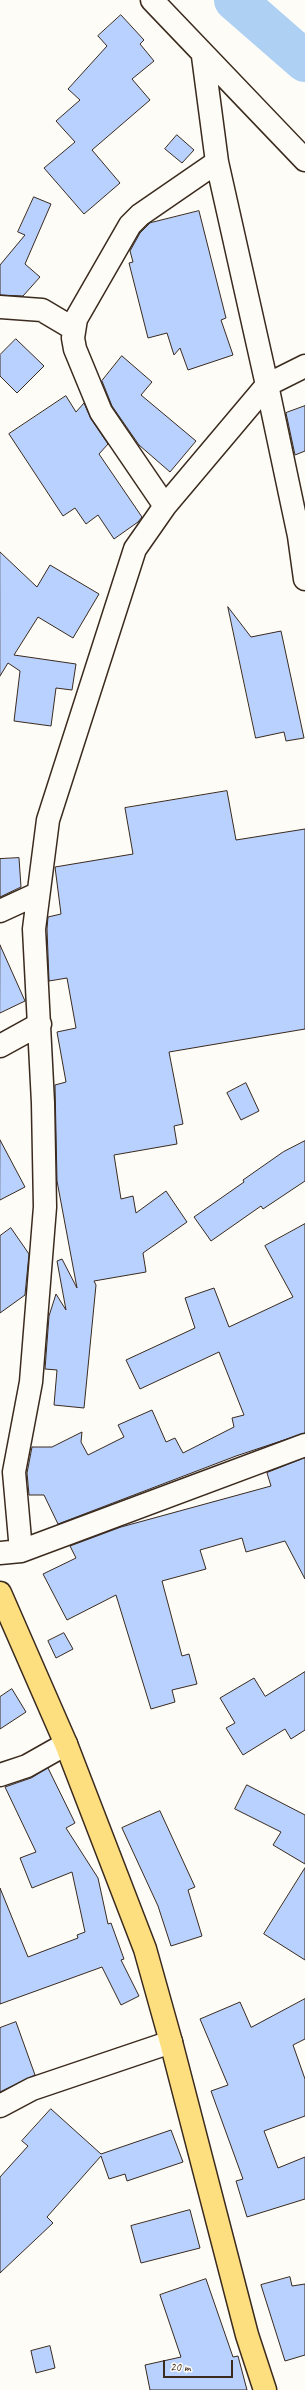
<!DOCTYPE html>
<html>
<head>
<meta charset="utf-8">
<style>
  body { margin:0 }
  #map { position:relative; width:305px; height:2390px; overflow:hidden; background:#fdfcf7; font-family:Caveat,sans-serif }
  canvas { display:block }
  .scale { position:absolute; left:163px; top:2360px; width:70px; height:18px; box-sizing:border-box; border:2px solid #3b2a1e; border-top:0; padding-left:5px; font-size:12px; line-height:14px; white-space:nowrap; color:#3b2a1e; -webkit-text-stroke:3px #fdfcf7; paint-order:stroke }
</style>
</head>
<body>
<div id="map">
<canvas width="305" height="2390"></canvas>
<div class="scale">20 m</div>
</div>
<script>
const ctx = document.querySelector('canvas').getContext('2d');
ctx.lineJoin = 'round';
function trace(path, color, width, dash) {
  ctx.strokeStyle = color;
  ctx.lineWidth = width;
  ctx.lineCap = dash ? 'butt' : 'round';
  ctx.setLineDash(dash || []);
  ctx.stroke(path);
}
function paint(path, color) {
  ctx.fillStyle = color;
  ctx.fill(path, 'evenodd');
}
trace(new Path2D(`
  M235,0L305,61`), '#add0f3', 42);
const building = new Path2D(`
  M121,15L144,40L140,44L154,61L132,79L150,100L92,150L120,183L84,214L44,168L75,142L56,121L80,100L68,89L107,46L98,36Z
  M177,135L194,150L182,163L165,149Z
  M34,197L51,204L25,264L40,277L23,296L0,295V265L25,235L18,232Z
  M199,211L226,318L221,320L233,355L188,370L180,348L174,355L167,333L148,338L129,263L133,262L130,251L140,233L150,223Z
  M16,339L44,366L17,393L0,376V355Z
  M122,356L152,382L141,395L196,441L170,472L139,445L112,406L102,381Z
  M66,396L76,412L84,403L91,419L108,444L99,454L142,517L138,522L114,539L98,515L86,524L75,508L63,516L9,434Z
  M305,406V451L295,455L286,413Z
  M0,552L37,587L50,565L99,594L73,638L38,617L14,655L76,664L72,690L56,688L51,726L14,721L20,671L8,663L0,676Z
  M228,607L251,637L281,631L304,738L286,741L284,732L256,738Z
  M227,791L236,840L305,829V1029L169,1052L183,1124L174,1126L177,1144L114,1155L121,1199L133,1196L136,1213L166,1191L187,1222L143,1253L146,1272L94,1281L96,1285L84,1408L54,1405L57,1370L45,1369L49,1316L56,1294L66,1310L57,1261L62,1259L77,1288L57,1181L55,1085L66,1082L57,1032L76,1028L67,978L49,981L47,929L48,917L61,914L55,867L133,854L125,808Z
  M19,858L21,887L0,897V859Z
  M0,945L25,1001L0,1013Z
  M246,1083L259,1111L241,1120L227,1093Z
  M0,1140L25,1187L0,1200Z
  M305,1141V1181L263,1209L261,1206L211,1241L194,1217L244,1182L243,1180L283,1152Z
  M305,1224V1433L236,1456L58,1524L44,1495H29L27,1473L32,1447H52L82,1432L81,1442L88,1455L124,1437L118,1425L152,1410L166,1442L175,1438L183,1453L234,1427L232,1418L244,1415L219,1352L140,1389L126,1360L195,1328L185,1298L214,1288L229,1327L293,1297L265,1246Z
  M11,1228L29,1254L25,1295L0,1313V1236Z
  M305,1458V1579L285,1541L246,1552L242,1538L200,1550L206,1569L162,1581L182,1656L189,1654L197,1684L172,1690L175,1702L151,1709L116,1595L67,1620L43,1574L76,1558L70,1546L121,1527L271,1486L267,1473Z
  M64,1633L73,1649L56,1658L48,1641Z
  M305,1672V1730L291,1739L285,1729L243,1755L226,1728L235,1723L220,1698L254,1678L265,1696Z
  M12,1689L26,1712L0,1729V1697Z
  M48,1768L75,1823L66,1828L98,1878L108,1924L111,1923L124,1959L121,1960L139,1996L121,2005L102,1967L0,2004V1888L28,1957L78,1938L77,1935L85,1932L72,1872L32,1888L20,1858L36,1852L5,1787L31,1778Z
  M247,1785L305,1815V1864L273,1845L281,1832L235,1809Z
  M160,1811L195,1887L188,1890L202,1936L171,1946L158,1906L122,1828Z
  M305,1868V1960L264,1934Z
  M305,1999V2039L293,2045L305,2079V2116L264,2131L278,2168L305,2157V2199L247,2217L236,2181L243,2179L211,2091L228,2085L200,2019L240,2002L251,2027Z
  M16,2022L35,2075L0,2092V2028Z
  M51,2109L101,2154L171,2130L183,2162L127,2181L125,2174L109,2179L101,2156L47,2217L53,2223L0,2273V2177L28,2146L22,2141Z
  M190,2210L200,2248L141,2263L131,2226Z
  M290,2277L292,2286L305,2284V2355L285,2361L261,2285Z
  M206,2279L233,2357L238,2356L247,2390H150L145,2365L181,2357L160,2295Z
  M50,2346L55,2368L36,2373L31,2351Z`);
paint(building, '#b8d1ff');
trace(building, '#3b2a1e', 1);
const minor = new Path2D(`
  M152,0L305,160
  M203,56L217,162L267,385L299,536L305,579
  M0,307L42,310L74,329
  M165,506L101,412L75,349L73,338L76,319L130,225L140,215L217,162
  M0,911L37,894
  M0,1046L40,1024
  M21,1551L14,1472L31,1382L45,1207L43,1103L34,929L48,820L135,549L165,506L267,385L305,366
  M0,1553L21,1551L305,1445
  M0,1775L27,1766L66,1744
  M0,2106L32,2089L171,2042`);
const major = new Path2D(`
  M0,1593L66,1744L145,1949L171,2042L247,2335L265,2390`);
trace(minor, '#3b2a1e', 25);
trace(major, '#3b2a1e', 25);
trace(minor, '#fdfcf7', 22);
trace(major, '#fedf80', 22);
</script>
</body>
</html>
